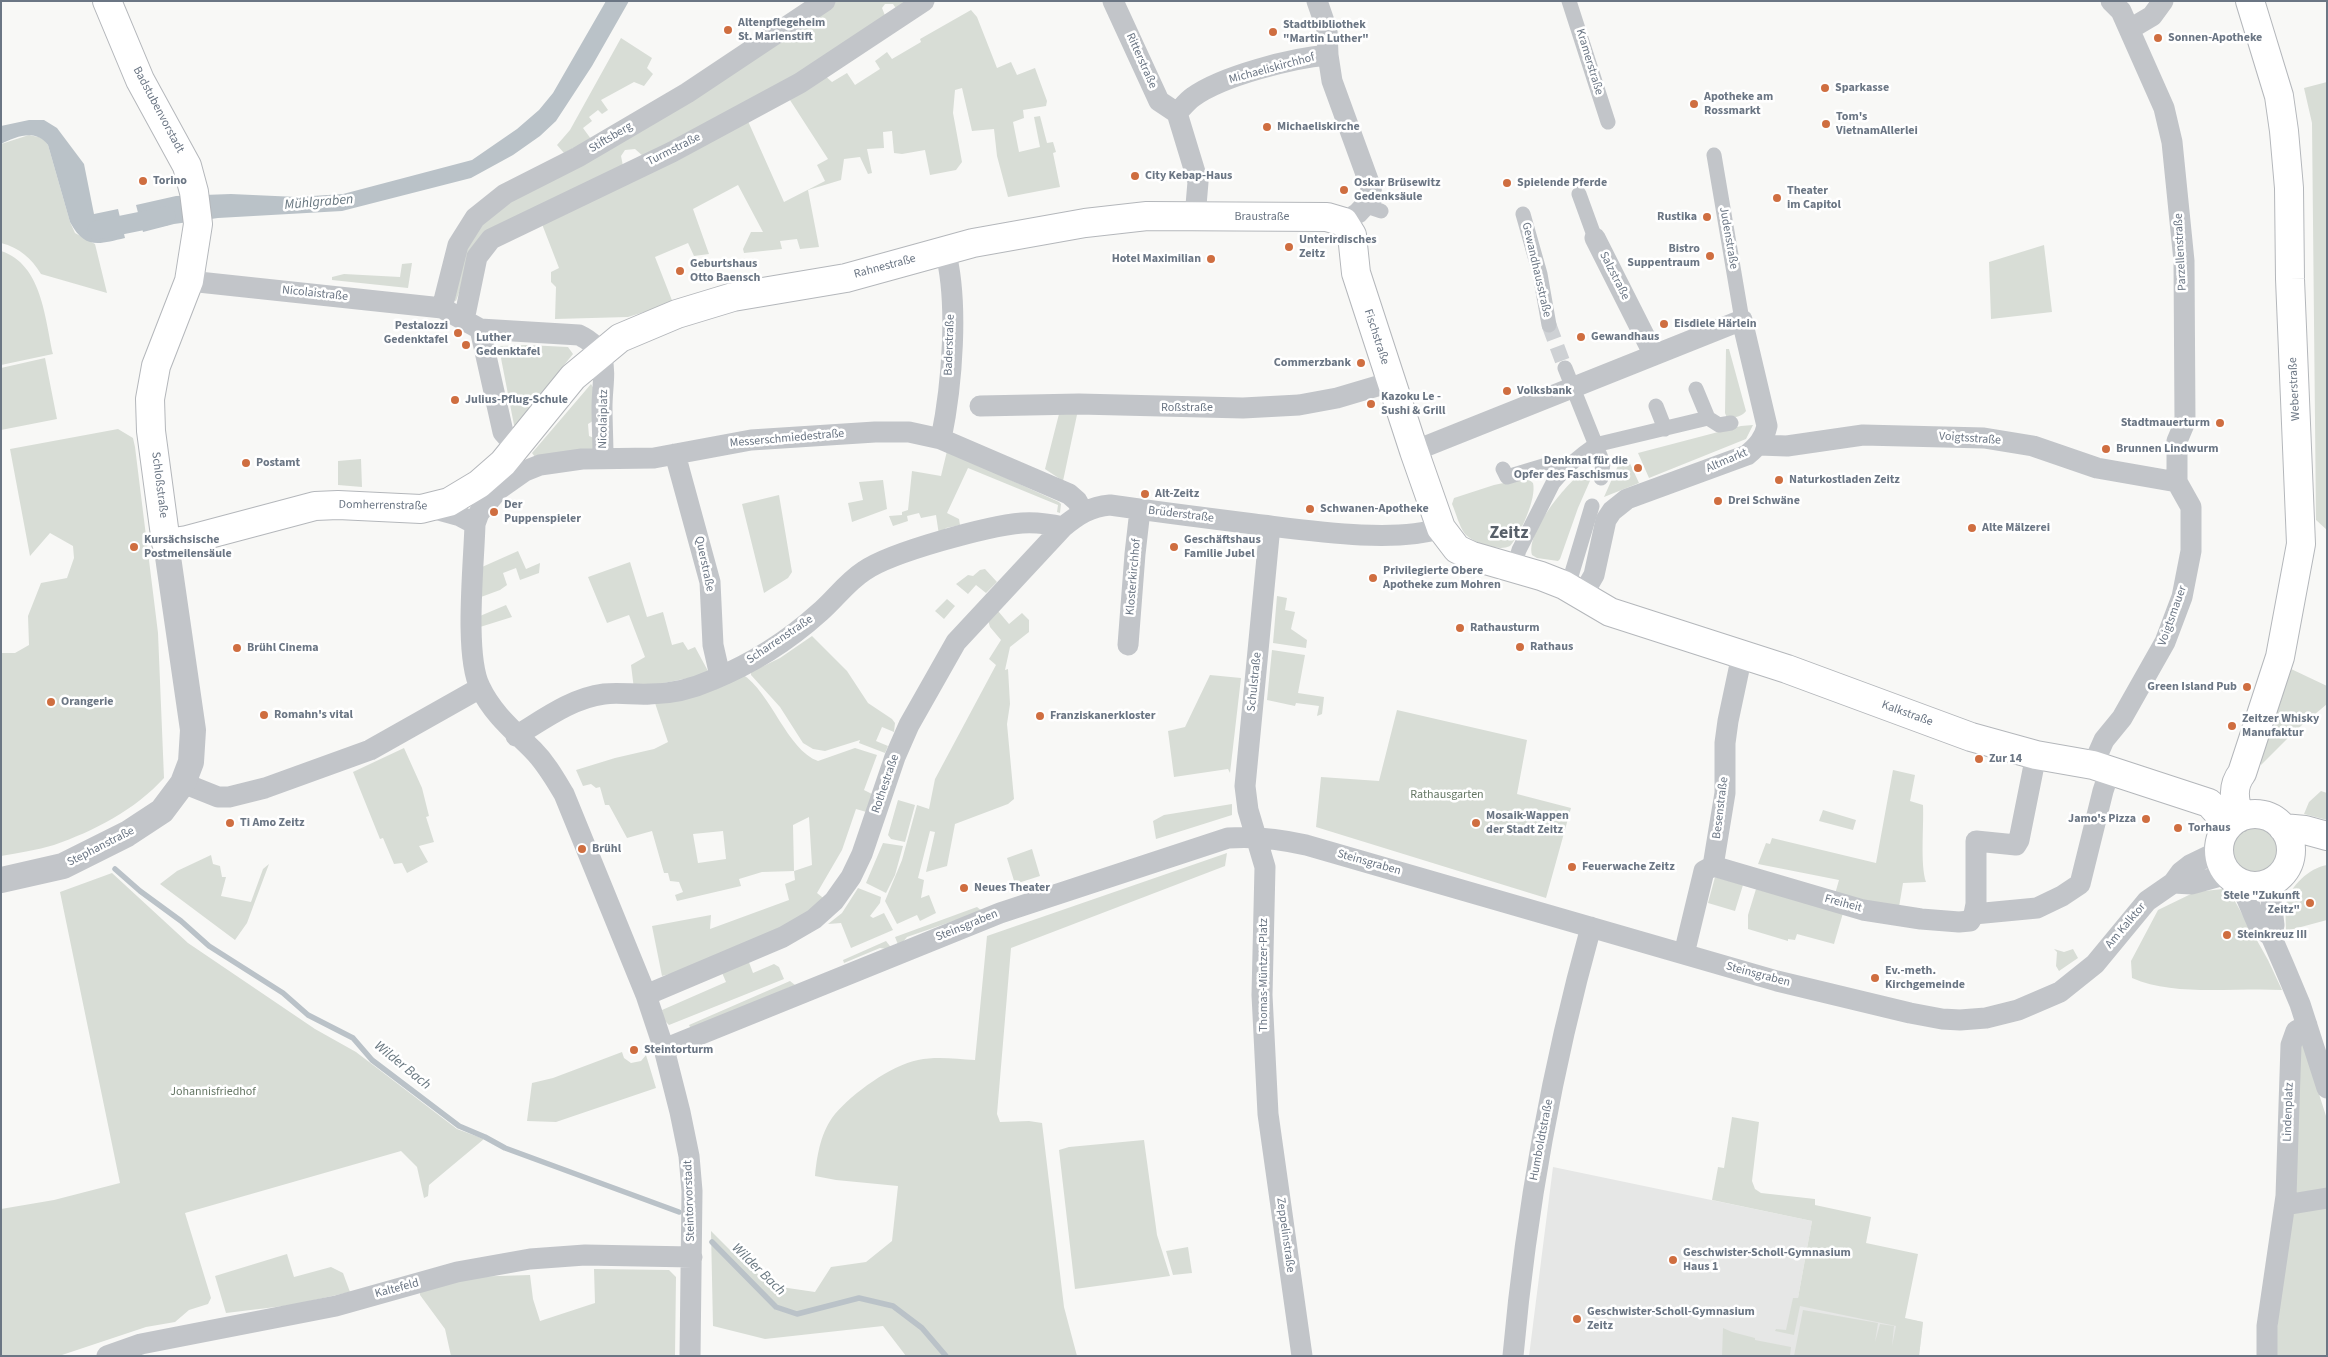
<!DOCTYPE html>
<html>
<head>
<meta charset="utf-8">
<style>
  body { margin:0 }
  #map { position:relative; width:2328px; height:1357px; overflow:hidden; background:#f8f8f6; font-family:"Source Sans 3",sans-serif }
  canvas { display:block }
  .frame { position:absolute; inset:0; border:2px solid #6b7684; pointer-events:none }
</style>
</head>
<body>
<div id="map">
<canvas width="2328" height="1357"></canvas>
<div class="frame"></div>
</div>
<script>
const ctx = document.querySelector('canvas').getContext('2d');
ctx.lineJoin = 'round';
function paint(path, color) {
  ctx.fillStyle = color;
  ctx.fill(path, 'evenodd');
}
function trace(path, color, width, dash) {
  ctx.strokeStyle = color;
  ctx.lineWidth = width;
  ctx.lineCap = dash ? 'butt' : 'round';
  ctx.setLineDash(dash || []);
  ctx.stroke(path);
}
function drawText(font, color, halo, rows, align = 'center') {
  ctx.font = font + ' "Source Sans 3",sans-serif';
  ctx.lineWidth = 5;
  ctx.setLineDash([]);
  ctx.textBaseline = 'middle';
  ctx.strokeStyle = halo;
  ctx.fillStyle = color;
  for (const [text, x, y, turn = 0] of rows) {
    ctx.save();
    ctx.translate(x, y);
    ctx.rotate((+turn || 0) * Math.PI / 180);
    ctx.textAlign = isNaN(turn) ? turn : align;
    if (halo) ctx.strokeText(text, 0, 0);
    ctx.fillText(text, 0, 0);
    ctx.restore();
  }
}
paint(new Path2D(`
  M1553,1167L1812,1221L1798,1298L1923,1322L1919,1356H1529Z`), '#e6e7e6');
paint(new Path2D(`
  M836,1H909L897,10L893,4H885L882,8L886,18L821,63L644,157L635,149L625,150L621,156L623,166L476,247L456,301L453,300L465,246L480,221L804,23Z
  M971,10L977,17L997,68L1011,62L1017,75L1035,68L1047,101L1046,106L1023,110L1024,118L1013,122L1019,152L1040,147L1034,117L1040,116L1047,143L1053,142L1056,152L1053,153L1060,187L1008,197L997,156L994,129L972,131L962,88L955,90L953,113L962,162L956,170L930,175L925,150L902,154L894,153L892,131L883,132L884,148L867,149L872,173L868,174L860,157L844,159L841,180L808,190L819,247L800,249L797,239L780,241L782,249L744,253L743,249L751,232H763L738,185L693,209L709,254L694,256L688,243L655,257L673,303L628,317L555,319L556,287L551,282V272L559,268L540,219L747,119L784,202L825,181L817,165L828,159L788,97L823,74L832,82L847,73L855,85L880,69L875,61L887,52L892,59L921,42L920,39Z
  M621,38L652,58L647,68L653,74L644,86L634,82L601,100L608,110L602,114L598,110L589,117L592,121L583,128L591,139L564,153L557,145L570,130Z
  M2327,82V530L2316,520L2312,123L2304,88Z
  M29,135L43,138L48,145L70,222L75,233L95,244L107,293L41,274C31,258 20,248 1,243V144Z
  M2044,245L2052,312L1991,319L1989,262Z
  M1,251C42,264 45,319 53,354L1,365Z
  M412,263L408,288L332,280V277L344,274L400,277L402,264Z
  M527,345L568,347L573,354L516,425H514L499,348L500,346Z
  M1726,349H1729L1746,411C1743,416 1732,419 1727,418L1725,413Z
  M45,358L57,419L1,430V368Z
  M591,384L594,389L593,421L588,424L589,436L594,438V449L535,457L532,453Z
  M1060,410H1078L1063,481L1045,469Z
  M1753,425L1746,439L1649,478L1638,453L1741,426Z
  M118,429L133,438L135,447L158,633L164,778C135,810 94,831 54,845C37,850 18,853 1,856V653H15L29,645L28,616L41,583L67,578L74,558L73,546L50,533L30,556L10,449Z
  M947,451L1059,502L1061,504L1060,513L1057,512L1058,505L968,468L947,513L959,519L960,525L946,528L939,535L936,515L921,518L919,513L907,516L908,521L893,526L889,516L902,515V512L908,510L912,471L941,476Z
  M1627,457L1639,483L1604,497L1620,461Z
  M361,459L362,487L338,485V461Z
  M1593,474L1578,508L1560,559L1558,561L1537,558L1532,555C1526,533 1563,488 1579,475Z
  M1527,478L1533,483C1537,498 1520,535 1510,546C1499,552 1473,543 1465,534C1459,526 1456,513 1452,504L1454,498L1494,485Z
  M883,480L887,509L852,522L848,503L863,500L859,482Z
  M779,495L792,572L788,578L764,593L742,504Z
  M518,551L526,569L540,563L539,573L520,580L516,568L503,573L507,585L500,590L481,597L482,567Z
  M630,562L647,617L663,612L672,645L683,642L688,650L695,647L708,671L699,676L634,689L631,665L645,657L629,615L607,623L588,577Z
  M985,569L997,582L986,593L976,585L968,594L956,584L968,575L973,576L980,570Z
  M1277,596L1287,598L1285,610L1295,612L1291,629L1307,640L1306,648L1273,643Z
  M947,599L955,606L944,619L935,611Z
  M506,605L512,617L480,627V616Z
  M998,611L1009,624L1022,613L1029,620V632L1010,647L1005,670L1008,669L1010,704L1007,724L1014,799L1008,804L955,824L947,866L926,872L935,832L930,831L918,878L924,880L921,898L929,895L936,913L920,921L917,915L897,924L885,901L902,860L917,805L929,809L935,779L996,665L989,659L1001,640L990,627L988,620Z
  M812,636L847,671L868,703L892,719L895,723L894,732L882,727L876,741L888,746L885,753L859,743L860,740L825,751L813,749L803,743L780,707L751,675V672L780,658Z
  M1272,650L1305,655L1298,693L1324,697L1322,714L1317,716L1319,706L1296,703L1295,706L1267,700Z
  M2289,668L2327,686V704L2295,731L2261,765V748Z
  M742,674C771,692 787,750 818,761L855,748L877,755L864,790L876,796L870,813L856,809L842,850L817,893L827,901L780,929L678,972L662,976L652,926L711,915L710,929L789,900L785,884L795,880L794,871L762,872L739,879L741,886L677,901L675,895L683,892L679,882L670,881L668,873H664L652,831L627,838L609,805H605L600,787L596,788L591,784L583,786L576,770L615,758L654,749L668,742L655,703ZM809,817L812,865L794,871L793,825ZM723,831L726,859L698,863L693,834Z
  M1210,675L1241,678L1230,773L1228,769L1174,777L1168,731L1185,727Z
  M1397,710L1527,740L1517,794L1571,808L1546,898L1316,827L1321,777L1379,781Z
  M404,748L422,788L429,816L426,817L434,842L419,846L428,862L407,873L402,863L394,864L383,838L380,839L353,772Z
  M1893,770L1915,775L1910,801L1923,805C1924,827 1920,864 1926,882L1903,883L1899,907L1835,894L1839,880L1758,864L1766,843L1770,844L1772,838L1876,863Z
  M2321,791L2327,793V820L2304,814L2309,802Z
  M898,800L915,805L905,842L891,839L888,835Z
  M1232,804V815L1156,839L1153,821L1164,815Z
  M1823,810L1856,820L1853,830L1819,821Z
  M2231 849a24 24 0 1 1 48 0a24 24 0 1 1-48 0Z
  M883,843L903,846L895,875L886,893L866,883Z
  M1032,849L1040,876L1015,884L1007,858Z
  M1227,853L1225,866L1011,948L997,1114L1000,1122L1029,1121L1042,1123L1064,1307L1077,1356H906L883,1326L765,1339L713,1326L711,1231L749,1269L781,1287L815,1292L831,1267L866,1262L892,1241L898,1186L836,1180L815,1176C817,1155 821,1131 835,1114C852,1094 891,1065 918,1060C937,1056 956,1059 975,1060L987,936Z
  M211,855L213,864L220,866L222,877H226L221,896L251,902L263,869L269,864L247,923L235,940L160,884L177,871Z
  M2327,865V920L2286,931C2286,923 2285,912 2286,904C2290,886 2309,868 2327,865Z
  M112,873L188,943L315,1029L356,1052L457,1129L484,1139L429,1185L428,1196L424,1198L417,1167L401,1151L185,1213L211,1298L208,1304L189,1310L175,1322L146,1327L59,1356H1V1209L54,1200L120,1183L60,892Z
  M1715,877L1743,885L1735,911L1708,903Z
  M858,888L881,897L880,903L870,916L873,918L884,913L893,930L851,948L841,923L828,924L842,913Z
  M1756,889L1843,913L1834,944L1797,934L1795,940L1788,939V941L1748,929V915Z
  M2223,889L2232,896L2268,960L2282,990C2236,987 2175,997 2132,978L2131,961L2158,910L2195,892Z
  M977,907L982,911L907,937L899,947L895,937Z
  M886,941L893,950L880,948L844,963L843,960Z
  M2054,949L2064,952L2073,949L2078,958L2059,971L2056,966L2057,952Z
  M747,957L753,973L774,964L779,967L784,979L669,1025L664,1020L662,1010L726,982L720,968Z
  M790,981L795,985L691,1029L689,1025Z
  M2301,1038L2327,1119V1192L2290,1198Z
  M622,1052L624,1058L631,1063L641,1061L646,1055L656,1088L556,1122L527,1121L532,1083L553,1078Z
  M1732,1117L1759,1122L1752,1181L1755,1189L1761,1193L1815,1199V1205L1871,1217L1866,1243L1918,1254L1905,1318L1923,1322L1919,1356H1794L1803,1310L1878,1323L1875,1342L1880,1324L1894,1326L1892,1346L1896,1326L1800,1306L1794,1335L1775,1331L1776,1329L1786,1330L1793,1298H1798L1812,1221L1712,1200L1718,1167L1724,1168Z
  M1144,1140L1157,1235L1170,1276L1075,1289L1059,1150L1069,1147Z
  M2327,1204V1356H2277V1328L2286,1210Z
  M1188,1247L1192,1273L1173,1275L1166,1251Z
  M287,1254L294,1277L331,1267L343,1273L350,1292L292,1305L226,1313L215,1276Z
  M594,1269L669,1270L676,1277L675,1356H451L445,1329L420,1295V1289L467,1277L530,1275L533,1299L540,1321L595,1303Z
  M1723,1328L1732,1332L1755,1338V1340L1791,1347L1790,1356H1722Z`), '#d8ddd6');
paint(new Path2D(`
  M606,1H629L592,66L556,121L540,136L513,155L471,178L342,211L218,218L174,224L143,232L136,205L176,196L231,194L297,197L343,194L472,160L517,129L539,110L553,93Z
  M29,120H44L57,128L84,164L94,214L118,209L125,238C99,244 85,250 70,222L48,145C36,129 17,136 1,144V126Z`), '#bac2c8');
trace(new Path2D(`
  M115,869L140,891L181,921L209,946L283,993L308,1015L353,1038L372,1060L459,1126L485,1137L505,1148L679,1212
  M712,1242L776,1307L797,1314L859,1298L893,1306L922,1328L946,1356`), '#bac2c8', 5.5);
trace(new Path2D(`
  M97,230L166,216`), '#bac2c8', 19);
trace(new Path2D(`
  M1549,325L1565,368`), '#ced1d4', 15, [15, 8]);
const primary = new Path2D(`
  M107,1L140,80L187,166L194,192L198,224L189,281L156,366L150,399L151,431L166,543L187,540L315,506L338,505L421,509L449,502L479,484L503,463L573,377L620,338L677,314L733,297L846,278L973,243L1085,223L1147,216L1327,217L1344,222L1352,235L1356,273L1414,451L1441,528L1457,549L1472,556L1541,576L1564,585L1610,612L1787,669L1971,737L2036,755L2093,765L2209,803L2229,825
  M2219 850a36 36 0 1 1 72 0a36 36 0 1 1-72 0Z
  M2239,818C2235,801 2231,787 2242,773L2280,657L2301,544L2290,279L2289,188L2284,131L2279,96L2250,1
  M2283,828L2305,830L2327,836`);
trace(primary, '#b4b7bb', 30);
trace(new Path2D(`
  M1569,1L1608,122
  M1714,155L1742,320
  M1579,194L1595,238
  M1366,206L1381,211
  M1523,214L1540,274L1549,325
  M1565,368L1603,463L1601,478
  M1696,389L1708,418
  M1656,406L1665,429
  M1503,469L1507,477L1550,464L1562,473
  M1513,569L1519,550L1553,483L1567,467L1584,453L1595,445L1708,418L1719,425L1731,423
  M1568,586L1592,506`), '#c2c5c9', 15);
trace(new Path2D(`
  M1113,1L1159,101L1177,113
  M1317,1L1327,30L1328,55
  M2130,29L2152,16L2163,1
  M1195,217L1198,182L1177,113C1182,108 1187,101 1193,97C1222,76 1292,58 1328,55L1332,81L1371,188L1372,198L1358,213L1344,222
  M1595,238L1654,355
  M189,281L442,308L480,329L579,335C613,351 602,377 602,407C602,424 603,440 603,457
  M442,308L458,245L475,218L505,194L578,157L687,93L825,1
  M464,320L477,257L491,239L672,152L800,83L924,1
  M480,329L503,432L517,448
  M980,406L1079,404L1243,408L1299,405L1337,398L1391,382
  M941,439C952,386 959,302 945,250
  M1759,445L1787,446L1863,435L1984,438L2033,446L2097,468L2177,482
  M1414,451L1742,320L1767,426C1764,439 1758,446 1747,455L1627,499L1612,511L1606,520L1594,575L1583,594
  M675,454L710,582L713,645L720,676
  M431,508L460,516L475,524
  M1270,526L1245,786L1248,810L1265,867L1262,995L1268,1114L1302,1356
  M1128,645L1135,554L1140,510
  M516,736C544,719 572,698 604,694C619,692 635,695 650,694C671,694 692,689 712,680C751,664 789,640 820,612C835,599 847,582 864,571C891,552 988,526 1022,523C1036,522 1050,524 1063,527
  M2093,765L2104,740L2122,718L2165,642L2182,597L2191,551V507L2177,482V441L2185,422L2184,261L2172,142L2164,108L2121,11L2111,1
  M183,783L218,797H229L265,788L370,750L480,688
  M1713,866L1863,910L1921,919L1959,922L1970,921L1974,914L1976,904V841L2016,845L2019,840L2036,755
  M2173,883L2192,884L2228,874
  M2240,883L2259,927L2271,936L2284,966L2300,1004L2327,1088
  M2269,883L2274,925L2271,936
  M1974,914L2037,908L2062,896L2080,884L2103,791L2110,770
  M1684,954L1704,871L1713,866L1725,793V743L1728,721L1742,655
  M646,995L783,937L814,919L834,901L851,877L862,854L895,757L909,725L956,642L1063,527C1079,514 1090,507 1110,505C1158,512 1206,518 1254,524C1305,530 1394,544 1441,528
  M664,1049L1000,913L1228,838C1255,836 1280,839 1306,845L1777,981L1910,1013L1942,1019L1960,1020L1986,1018L2018,1010L2060,992L2095,964L2147,901L2173,883L2181,872L2190,865L2219,851
  M2285,1205L2327,1198
  M107,1356L141,1344L336,1306L457,1272L530,1259L585,1255L692,1257
  M690,1356L692,1191L689,1156L680,1112L664,1049L646,995L564,794C555,779 546,763 533,750C514,731 492,713 480,687C464,655 474,563 475,524L479,513L498,490L525,471L540,465L582,459L654,458L751,440L875,432H909L941,439L1069,494L1077,501L1083,512
  M1513,1356C1526,1211 1552,1067 1591,927
  M2267,1356V1326L2286,1196L2291,1045L2296,1031L2307,1025`), '#c2c5c9', 21);
trace(new Path2D(`
  M1,880L63,866L127,834L162,811L183,783L191,762L193,730L166,543`), '#c2c5c9', 26);
trace(primary, '#fff', 28);
for (const [x, y, r, color] of [
  [728,30,5,"#cf6e40"],
  [1273,32,5,"#cf6e40"],
  [2158,38,5,"#cf6e40"],
  [1825,88,5,"#cf6e40"],
  [1694,104,5,"#cf6e40"],
  [1826,124,5,"#cf6e40"],
  [1267,127,5,"#cf6e40"],
  [1135,176,5,"#cf6e40"],
  [143,181,5,"#cf6e40"],
  [1507,183,5,"#cf6e40"],
  [1344,190,5,"#cf6e40"],
  [1777,198,5,"#cf6e40"],
  [1707,217,5,"#cf6e40"],
  [1289,247,5,"#cf6e40"],
  [1710,256,5,"#cf6e40"],
  [1211,259,5,"#cf6e40"],
  [680,271,5,"#cf6e40"],
  [1664,324,5,"#cf6e40"],
  [458,333,5,"#cf6e40"],
  [1581,337,5,"#cf6e40"],
  [466,345,5,"#cf6e40"],
  [1361,363,5,"#cf6e40"],
  [1507,391,5,"#cf6e40"],
  [455,400,5,"#cf6e40"],
  [1371,404,5,"#cf6e40"],
  [2220,423,5,"#cf6e40"],
  [2106,449,5,"#cf6e40"],
  [246,463,5,"#cf6e40"],
  [1638,468,5,"#cf6e40"],
  [1779,480,5,"#cf6e40"],
  [1145,494,5,"#cf6e40"],
  [1718,501,5,"#cf6e40"],
  [1310,509,5,"#cf6e40"],
  [494,512,5,"#cf6e40"],
  [1972,528,5,"#cf6e40"],
  [134,547,5,"#cf6e40"],
  [1174,547,5,"#cf6e40"],
  [1373,578,5,"#cf6e40"],
  [1460,628,5,"#cf6e40"],
  [1520,647,5,"#cf6e40"],
  [237,648,5,"#cf6e40"],
  [2247,687,5,"#cf6e40"],
  [51,702,5,"#cf6e40"],
  [264,715,5,"#cf6e40"],
  [1040,716,5,"#cf6e40"],
  [2232,726,5,"#cf6e40"],
  [1979,759,5,"#cf6e40"],
  [2146,819,5,"#cf6e40"],
  [230,823,5,"#cf6e40"],
  [1476,823,5,"#cf6e40"],
  [2178,828,5,"#cf6e40"],
  [582,849,5,"#cf6e40"],
  [1572,867,5,"#cf6e40"],
  [964,888,5,"#cf6e40"],
  [2310,903,5,"#cf6e40"],
  [2227,935,5,"#cf6e40"],
  [1875,978,5,"#cf6e40"],
  [634,1050,5,"#cf6e40"],
  [1673,1260,5,"#cf6e40"],
  [1577,1319,5,"#cf6e40"]
]) {
  const dot = new Path2D();
  dot.arc(x, y, r, 0, 2 * Math.PI);
  ctx.fillStyle = color;
  ctx.fill(dot);
  trace(dot, '#fff', 2);
}
drawText('bold 12px', '#6b7684', '#fff', [
  ["Altenpflegeheim",738,23],
  ["St. Marienstift",738,37],
  ["Stadtbibliothek",1283,25],
  ["\"Martin Luther\"",1283,39],
  ["Sonnen-Apotheke",2168,38],
  ["Sparkasse",1835,88],
  ["Apotheke am",1704,97],
  ["Rossmarkt",1704,111],
  ["Tom's",1836,117],
  ["VietnamAllerlei",1836,131],
  ["Michaeliskirche",1277,127],
  ["City Kebap-Haus",1145,176],
  ["Torino",153,181],
  ["Oskar Brüsewitz",1354,183],
  ["Gedenksäule",1354,197],
  ["Spielende Pferde",1517,183],
  ["Theater",1787,191],
  ["im Capitol",1787,205],
  ["Rustika",1697,217,"right"],
  ["Unterirdisches",1299,240],
  ["Zeitz",1299,254],
  ["Bistro",1700,249,"right"],
  ["Suppentraum",1700,263,"right"],
  ["Hotel Maximilian",1201,259,"right"],
  ["Geburtshaus",690,264],
  ["Otto Baensch",690,278],
  ["Eisdiele Härlein",1674,324],
  ["Pestalozzi",448,326,"right"],
  ["Gedenktafel",448,340,"right"],
  ["Gewandhaus",1591,337],
  ["Luther",476,338],
  ["Gedenktafel",476,352],
  ["Commerzbank",1351,363,"right"],
  ["Volksbank",1517,391],
  ["Kazoku Le -",1381,397],
  ["Sushi & Grill",1381,411],
  ["Julius-Pflug-Schule",465,400],
  ["Stadtmauerturm",2210,423,"right"],
  ["Brunnen Lindwurm",2116,449],
  ["Denkmal für die",1628,461,"right"],
  ["Opfer des Faschismus",1628,475,"right"],
  ["Postamt",256,463],
  ["Naturkostladen Zeitz",1789,480],
  ["Alt-Zeitz",1155,494],
  ["Drei Schwäne",1728,501],
  ["Der",504,505],
  ["Puppenspieler",504,519],
  ["Schwanen-Apotheke",1320,509],
  ["Alte Mälzerei",1982,528],
  ["Kursächsische",144,540],
  ["Postmeilensäule",144,554],
  ["Geschäftshaus",1184,540],
  ["Familie Jubel",1184,554],
  ["Privilegierte Obere",1383,571],
  ["Apotheke zum Mohren",1383,585],
  ["Rathausturm",1470,628],
  ["Rathaus",1530,647],
  ["Brühl Cinema",247,648],
  ["Green Island Pub",2237,687,"right"],
  ["Orangerie",61,702],
  ["Romahn's vital",274,715],
  ["Franziskanerkloster",1050,716],
  ["Zeitzer Whisky",2242,719],
  ["Manufaktur",2242,733],
  ["Zur 14",1989,759],
  ["Mosaik-Wappen",1486,816],
  ["der Stadt Zeitz",1486,830],
  ["Jamo's Pizza",2136,819,"right"],
  ["Ti Amo Zeitz",240,823],
  ["Torhaus",2188,828],
  ["Brühl",592,849],
  ["Feuerwache Zeitz",1582,867],
  ["Neues Theater",974,888],
  ["Stele \"Zukunft",2300,896,"right"],
  ["Zeitz\"",2300,910,"right"],
  ["Steinkreuz III",2237,935],
  ["Ev.-meth.",1885,971],
  ["Kirchgemeinde",1885,985],
  ["Steintorturm",644,1050],
  ["Geschwister-Scholl-Gymnasium",1683,1253],
  ["Haus 1",1683,1267],
  ["Geschwister-Scholl-Gymnasium",1587,1312],
  ["Zeitz",1587,1326]
], 'left');
drawText('12px', '#6b7684', '#fff', [
  ["Ritterstraße",1141,61,66],
  ["Kramerstraße",1589,62,73],
  ["Michaeliskirchhof",1272,69,-15],
  ["Badstubenvorstadt",158,110,62],
  ["Stiftsberg",611,138,-31],
  ["Turmstraße",674,150,-27],
  ["Braustraße",1262,217],
  ["Judenstraße",1728,238,80],
  ["Parzellenstraße",2181,252,-93],
  ["Rahnestraße",885,267,-15],
  ["Gewandhausstraße",1536,270,77],
  ["Salzstraße",1614,276,63],
  ["Nicolaistraße",315,294,6],
  ["Fischstraße",1376,337,72],
  ["Baderstraße",950,345,-88],
  ["Weberstraße",2295,389,-93],
  ["Roßstraße",1187,408],
  ["Nicolaiplatz",604,419,-89],
  ["Messerschmiedestraße",787,439,-5],
  ["Voigtsstraße",1970,439,4],
  ["Altmarkt",1727,461,-23],
  ["Schloßstraße",159,485,83],
  ["Domherrenstraße",383,506,1],
  ["Brüderstraße",1181,515,7],
  ["Querstraße",704,564,78],
  ["Klosterkirchhof",1134,577,-85],
  ["Voigtsmauer",2173,616,-70],
  ["Scharrenstraße",780,640,-34],
  ["Schulstraße",1255,682,-84],
  ["Kalkstraße",1907,714,20],
  ["Rothestraße",886,784,-71],
  ["Besenstraße",1721,808,-83],
  ["Stephanstraße",101,847,-27],
  ["Steinsgraben",1369,863,16],
  ["Freiheit",1843,904,15],
  ["Steinsgraben",967,926,-22],
  ["Am Kalktor",2126,926,-50],
  ["Thomas-Müntzer-Platz",1264,975,-90],
  ["Steinsgraben",1758,975,15],
  ["Lindenplatz",2289,1112,-88],
  ["Humboldtstraße",1542,1140,-79],
  ["Steintorvorstadt",690,1201,-92],
  ["Zeppelinstraße",1285,1235,82],
  ["Kaltefeld",397,1289,-15]
]);
drawText('12px', '#667765', '#fff', [
  ["Rathausgarten",1447,795],
  ["Johannisfriedhof",213,1092]
]);
drawText('italic 14px', '#67767f', '#fff', [
  ["Mühlgraben",319,203,-5],
  ["Wilder Bach",402,1066,39],
  ["Wilder Bach",758,1270,44]
]);
drawText('bold 18px', '#58606a', '#fff', [
  ["Zeitz",1509,534]
]);
</script>
</body>
</html>
